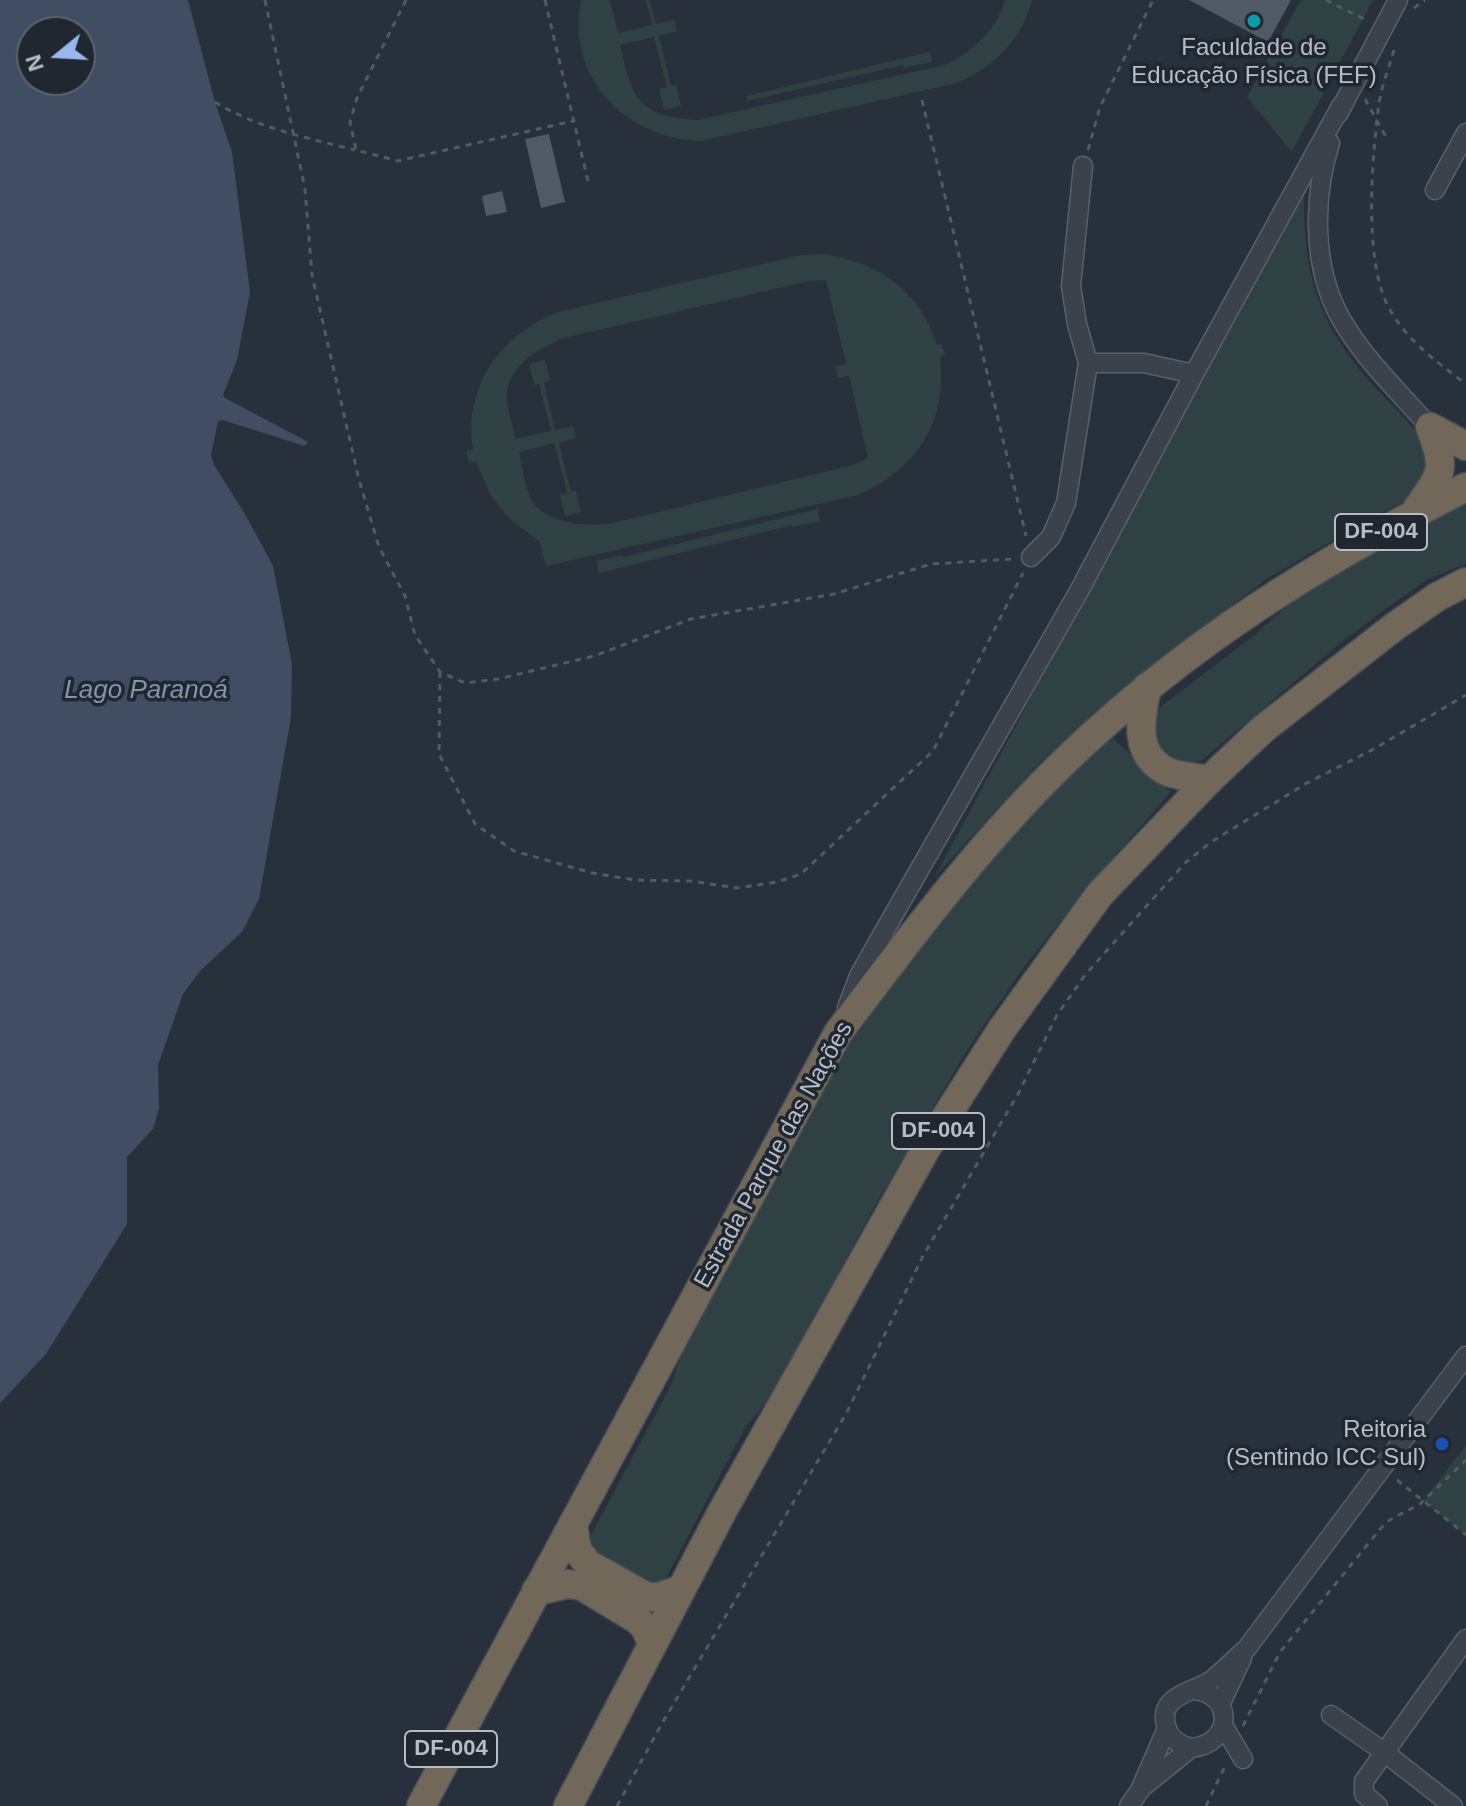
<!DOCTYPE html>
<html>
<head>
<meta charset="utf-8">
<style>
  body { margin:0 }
  #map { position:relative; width:1466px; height:1806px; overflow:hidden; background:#27303b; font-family:Arial,sans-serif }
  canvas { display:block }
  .north { position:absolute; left:16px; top:16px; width:80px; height:80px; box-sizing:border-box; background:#202731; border:2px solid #5c636d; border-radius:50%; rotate:252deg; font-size:22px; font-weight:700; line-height:32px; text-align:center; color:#b7bdc7 }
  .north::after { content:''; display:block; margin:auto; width:28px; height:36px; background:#98b7eb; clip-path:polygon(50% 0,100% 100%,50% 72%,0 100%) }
</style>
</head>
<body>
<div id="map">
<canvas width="1466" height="1806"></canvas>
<div class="north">N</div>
</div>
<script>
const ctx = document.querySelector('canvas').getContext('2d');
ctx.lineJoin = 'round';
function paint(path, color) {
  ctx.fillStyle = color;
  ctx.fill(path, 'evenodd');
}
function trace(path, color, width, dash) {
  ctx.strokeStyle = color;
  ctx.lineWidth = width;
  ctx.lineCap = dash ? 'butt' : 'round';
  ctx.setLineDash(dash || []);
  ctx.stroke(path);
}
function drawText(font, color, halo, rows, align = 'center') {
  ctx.font = font + ' Arial,sans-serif';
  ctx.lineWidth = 7;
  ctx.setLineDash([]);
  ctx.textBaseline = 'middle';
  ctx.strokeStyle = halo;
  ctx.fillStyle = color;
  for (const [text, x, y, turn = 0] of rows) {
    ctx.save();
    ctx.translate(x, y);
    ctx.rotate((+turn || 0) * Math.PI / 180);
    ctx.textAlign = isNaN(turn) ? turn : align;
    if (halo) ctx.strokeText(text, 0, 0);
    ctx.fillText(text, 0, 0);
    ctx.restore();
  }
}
paint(new Path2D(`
  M581,0H610L618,33L652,25L646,0H650L656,24L674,20L677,31L659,36L671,86L676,85L681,106L664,110L659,89L667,87L654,37L620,45C633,99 636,116 698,120L945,65C973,51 996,31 1005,0H1032C1022,40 994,67 957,83L701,141C627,139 565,78 581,0Z
  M1301,0H1373L1293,150H1290L1247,97Z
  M930,52L932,62L904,68L903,65L747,101L746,96Z
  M1304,188C1303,271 1316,323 1374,386C1394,408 1420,430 1430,458L1414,497L1378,514L1265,580L1099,708L1035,767L934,878Z
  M821,254C875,260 921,290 937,345L942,344L945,355L940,357C948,422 917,469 858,495L546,566L539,541L513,522L501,509L490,494L476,462L469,463L466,451L473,449C463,387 501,334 558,312L801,255ZM826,280L846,364L835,367L838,378L849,376L868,458L853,465L609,524C586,526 553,524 536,506C525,494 523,468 519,452L554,443L567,493L560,495L565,516L581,512L576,491L571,492L559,443L576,438L573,426L555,430L544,383L550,380L545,360L529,364L534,385L539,384L551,431L516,439C513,425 506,409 507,395C508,366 541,347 564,338L809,281Z
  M1466,503V564L1428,579L1387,608L1343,641L1201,761C1166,766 1165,762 1150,732L1159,708L1252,637L1305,590L1365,554Z
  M818,509L820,521L793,527L792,525L599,573L596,561L623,555L624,557Z
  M1111,736L1171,792L1088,887L1021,971L966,1052L873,1209L775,1391L745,1428L665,1580L656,1588L585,1546L673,1381L682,1347L837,1061C914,941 1006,833 1111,736Z
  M1466,1445V1535L1423,1501Z`), '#2f4142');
paint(new Path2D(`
  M0,0H188L215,102L232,152L250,292L237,360L223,395L225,398L308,442L305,446L222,420L218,422L211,455L214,465L245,514L273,566L292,664L291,717L259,899L242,932L200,971L183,994L158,1065L159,1109L153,1129L127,1157V1224L46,1354L0,1403ZM32,32H80V80H32Z`), '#404d62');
paint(new Path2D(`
  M1189,0H1291L1268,42Z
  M549,134L565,202L541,208L525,139Z
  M502,191L507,212L486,216L482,196Z`), '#505a67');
const minor = new Path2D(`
  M1338,114L1398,0
  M1330,143C1313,197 1312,266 1340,317C1363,358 1399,392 1430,427
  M1083,166L1071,286L1077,324L1088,363
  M1435,190L1466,133
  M1031,557L1051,537L1066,503L1088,363H1144L1194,374
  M847,1008L859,976L882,935L1079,591L1194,374L1341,106
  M1194,1690C1233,1693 1235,1744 1191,1748C1180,1745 1171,1740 1167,1729C1155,1694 1195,1693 1213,1679C1225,1669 1236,1658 1247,1648L1466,1356
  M1220,1705L1242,1658
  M1331,1715L1384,1752L1453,1806
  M1223,1725L1243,1759
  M1145,1785L1191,1748
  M1129,1806L1140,1790L1167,1728
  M1378,1806L1364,1794V1781L1466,1639`);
const highway = new Path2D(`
  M1430,427L1466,446
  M1417,509C1442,473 1447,470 1430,427
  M1147,687C1141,717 1132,753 1166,771C1178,777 1196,777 1209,780
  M573,1525L577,1550L588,1564L647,1597H659L682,1589
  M536,1591L568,1584L582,1586L638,1620L646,1629L652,1644
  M421,1806L838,1033C910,938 981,842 1067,759C1186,644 1319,562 1466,487
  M568,1806L723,1510L927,1147L1002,1029L1100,894L1209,780L1263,729L1394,627L1437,597L1466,582`);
trace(minor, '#59606a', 21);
trace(highway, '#464d57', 31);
trace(new Path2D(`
  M265,0L305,189L312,275L359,480L379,547L405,596L415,635L440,672L465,683L498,679L594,656L691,619L834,594L931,564L1013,559
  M406,0L357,98L350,122L356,150L398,161L573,121
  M545,0L588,181
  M1326,0L1364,19
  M1414,8L1425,0
  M1394,50C1389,67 1382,85 1379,103C1372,156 1363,261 1389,308C1407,341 1437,362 1466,384
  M1365,99L1386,137
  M922,100L1026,536
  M215,102C257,128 308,138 355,150
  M1088,150L1100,107L1153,0
  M440,672L439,754L475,824L514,851L592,873L635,880L691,881L737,888L777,882L801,874L933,751L1023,573
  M1397,1480L1466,1535
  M1243,1726L1280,1652L1386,1522L1420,1504L1466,1460
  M617,1806L661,1725L847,1412L923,1256L1018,1094L1057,1015L1085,975L1185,863L1211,842L1307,783L1372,750L1466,695
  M1206,1806L1225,1766`), '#4e5e60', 3, [6, 6]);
trace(minor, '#3b424c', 18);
trace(highway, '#716859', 28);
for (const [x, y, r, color] of [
  [1254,21,8,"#0f9aa8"],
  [1442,1444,8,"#1a4fb4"]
]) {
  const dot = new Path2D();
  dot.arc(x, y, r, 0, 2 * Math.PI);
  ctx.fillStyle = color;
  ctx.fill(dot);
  trace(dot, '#202731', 3);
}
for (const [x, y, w] of [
  [1381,532,92],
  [938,1131,92],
  [451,1749,92]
]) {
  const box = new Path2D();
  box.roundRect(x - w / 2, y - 18, w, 36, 6);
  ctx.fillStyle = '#202731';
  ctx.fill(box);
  trace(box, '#b7bdc7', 2);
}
drawText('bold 22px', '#b7bdc7', null, [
  ["DF-004",1381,532],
  ["DF-004",938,1131],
  ["DF-004",451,1749]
]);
drawText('24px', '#b7bdc7', '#202731', [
  ["Faculdade de",1254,48],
  ["Educação Física (FEF)",1254,76],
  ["Reitoria",1426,1430,"right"],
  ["(Sentindo ICC Sul)",1426,1458,"right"]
]);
drawText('24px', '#b7bdc7', '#202731', [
  ["Estrada Parque das Nações",774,1155,-61]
]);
drawText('italic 26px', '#8393aa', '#202731', [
  ["Lago Paranoá",146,691]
]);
</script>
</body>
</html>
